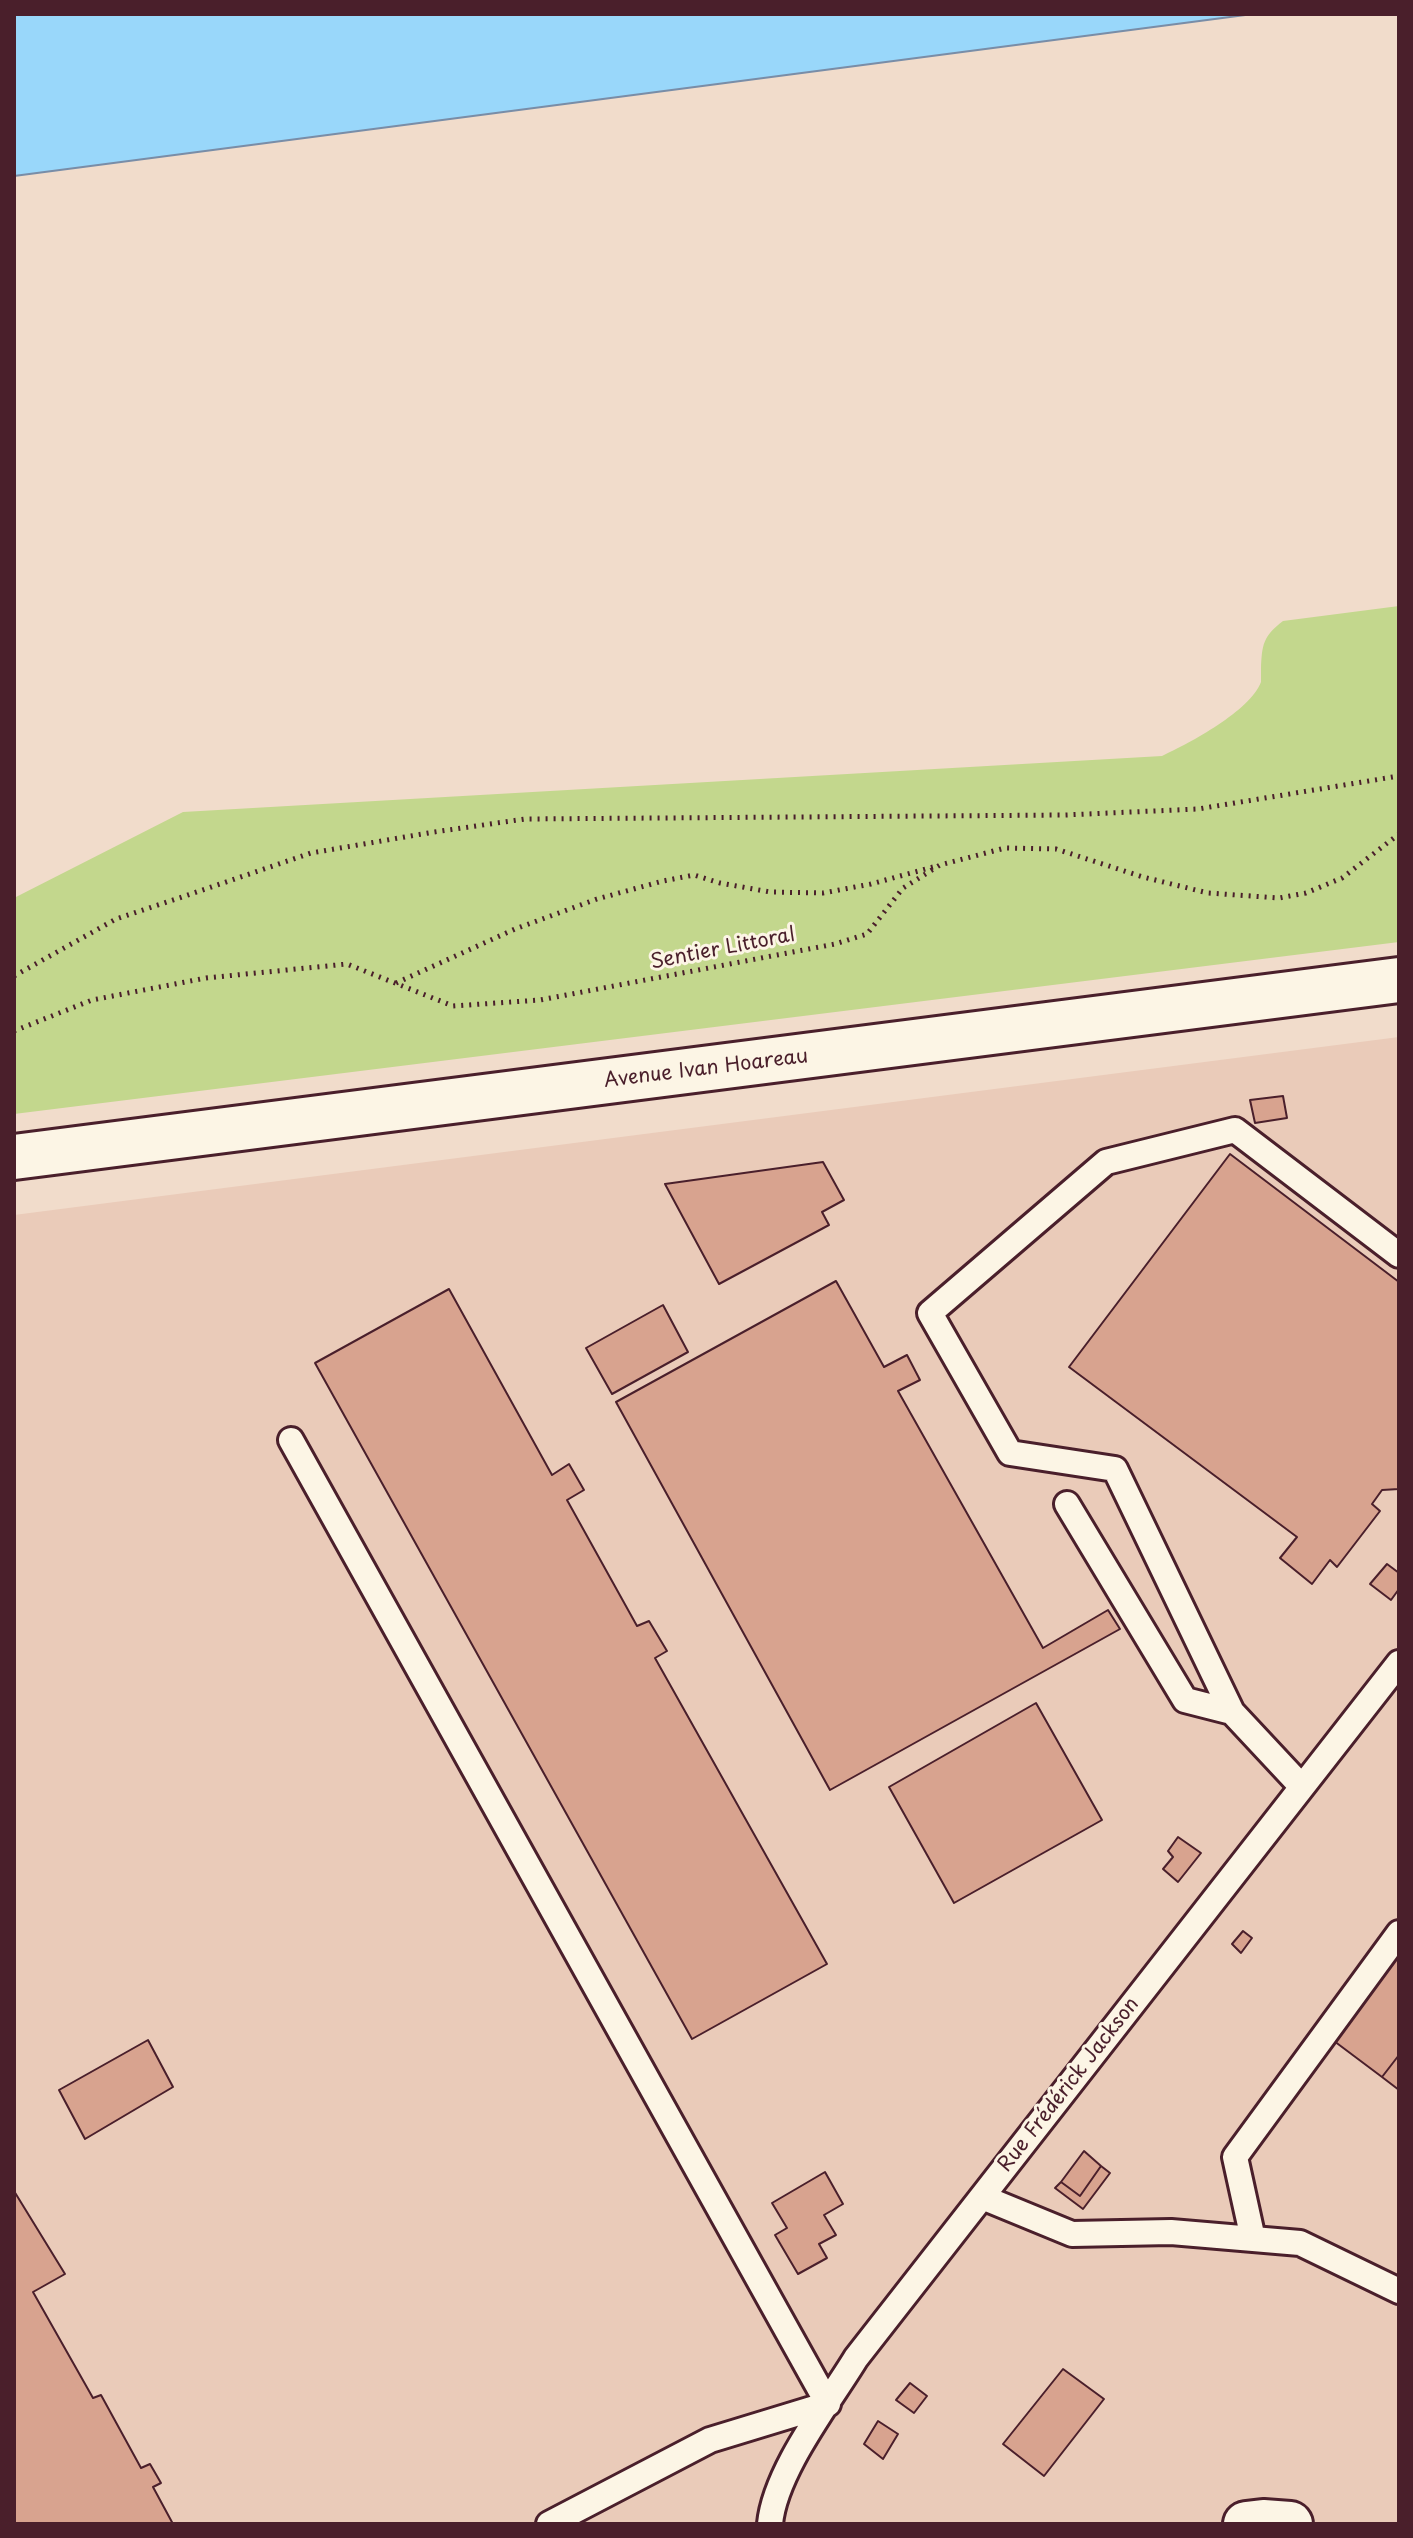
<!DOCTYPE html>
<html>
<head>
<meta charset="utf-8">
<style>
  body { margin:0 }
  #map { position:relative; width:1413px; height:2538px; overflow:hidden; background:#f1dccb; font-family:"Playpen Sans",sans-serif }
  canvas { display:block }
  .frame { position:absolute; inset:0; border:16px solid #4a1f2b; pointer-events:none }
</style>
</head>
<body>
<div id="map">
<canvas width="1413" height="2538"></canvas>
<div class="frame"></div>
</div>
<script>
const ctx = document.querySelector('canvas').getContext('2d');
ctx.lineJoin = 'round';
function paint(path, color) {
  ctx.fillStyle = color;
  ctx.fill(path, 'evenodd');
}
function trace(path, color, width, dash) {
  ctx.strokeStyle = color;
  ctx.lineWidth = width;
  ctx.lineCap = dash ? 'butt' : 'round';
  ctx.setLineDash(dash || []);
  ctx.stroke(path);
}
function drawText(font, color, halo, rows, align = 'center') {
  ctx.font = font + ' "Playpen Sans",sans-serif';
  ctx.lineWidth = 6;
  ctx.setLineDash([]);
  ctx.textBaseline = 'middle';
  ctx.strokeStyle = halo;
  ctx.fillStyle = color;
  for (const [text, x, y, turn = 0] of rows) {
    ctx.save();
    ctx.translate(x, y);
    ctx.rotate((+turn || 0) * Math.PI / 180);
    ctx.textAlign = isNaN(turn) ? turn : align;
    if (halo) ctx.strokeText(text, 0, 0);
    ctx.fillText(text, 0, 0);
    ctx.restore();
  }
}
paint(new Path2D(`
  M1399,1037V2524H14V1215Z`), '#eacbb9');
paint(new Path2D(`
  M1399,606V942L14,1114V898L183,812L1162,756C1190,743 1250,711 1261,682C1261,680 1261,671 1261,669C1262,645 1263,636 1283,621Z`), '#c3d78d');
const water = new Path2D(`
  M14,14H1253L14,176Z`);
paint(water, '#99d7fa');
trace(water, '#798da7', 2);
const building = new Path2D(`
  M1283,1096L1287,1118L1255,1123L1250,1100Z
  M1230,1154L1399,1282V1489L1382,1490L1372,1504L1380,1511L1337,1567L1330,1560L1312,1584L1280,1558L1297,1537L1069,1367Z
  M823,1162L844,1200L822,1212L829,1225L719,1284L665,1184Z
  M836,1281L884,1367L907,1355L920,1380L898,1391L1043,1648L1108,1610L1120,1629L830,1790L616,1402Z
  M449,1289L552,1475L569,1464L584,1490L567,1500L637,1626L649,1621L667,1651L655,1658L827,1964L692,2039L315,1363Z
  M663,1305L688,1352L612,1394L586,1348Z
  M1387,1564L1399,1573V1589L1391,1600L1370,1584Z
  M1036,1703L1102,1820L954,1903L889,1787Z
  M1178,1837L1201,1853L1178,1882L1163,1869L1173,1857L1168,1851Z
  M1243,1931L1252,1938L1241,1953L1232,1944Z
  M1399,1955V2055L1382,2077L1334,2041Z
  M148,2040L173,2087L85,2139L59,2090Z
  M1399,2055V2090L1382,2077Z
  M1084,2151L1101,2166L1080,2196L1061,2182Z
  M1101,2166L1110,2173L1083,2209L1055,2188L1061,2182L1080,2196Z
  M825,2172L843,2204L824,2215L836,2235L819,2244L827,2258L798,2274L775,2235L787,2228L772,2203Z
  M14,2191L65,2274L33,2292L93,2398L101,2395L141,2468L150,2464L161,2483L153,2487L173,2524H14Z
  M1063,2369L1104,2399L1044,2476L1003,2444Z
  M910,2383L927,2396L914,2413L896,2400Z
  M878,2421L898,2434L883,2459L864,2444Z`);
paint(building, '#d8a38f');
trace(building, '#4a1f2b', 2);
const lane = new Path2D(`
  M291,1440L828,2404L710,2440L549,2524
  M1067,1504L1185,1700L1232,1712
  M1302,1787L1232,1712L1115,1469L1010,1453L930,1313L1106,1162L1235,1130L1399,1255
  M982,2197L1072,2234L1171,2232L1300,2243L1399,2291
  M1253,2239L1235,2157L1399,1933
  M770,2524C775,2471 828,2404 856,2358L1399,1663`);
const street = new Path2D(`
  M14,1157L1399,980`);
const secondary = new Path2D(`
  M1246,2524L1263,2522L1290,2524`);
trace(lane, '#4a1f2b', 30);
trace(street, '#4a1f2b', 50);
trace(secondary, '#4a1f2b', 50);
trace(new Path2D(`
  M14,976L116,919L185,896L311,853L434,832L525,819L1065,815L1198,809L1399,776
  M396,983L515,929L597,899L663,881L694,875L720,883L770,892L823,893L871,884L933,867
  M14,1031L92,1000L206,978L347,964L453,1006L540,1000L835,944L867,934L903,888L940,865L1005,848L1056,849L1143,877L1208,893L1279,898L1306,893L1342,878L1399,834`), '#4a1f2b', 5, [2, 6]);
trace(lane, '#fcf5e5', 24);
trace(street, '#fcf5e5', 44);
trace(secondary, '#fcf5e5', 44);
drawText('20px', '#4a1f2b', '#fcf5e5', [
  ["Sentier Littoral",723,949,-11],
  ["Avenue Ivan Hoareau",706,1069,-7],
  ["Rue Frédérick Jackson",1069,2085,-52]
]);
</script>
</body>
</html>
